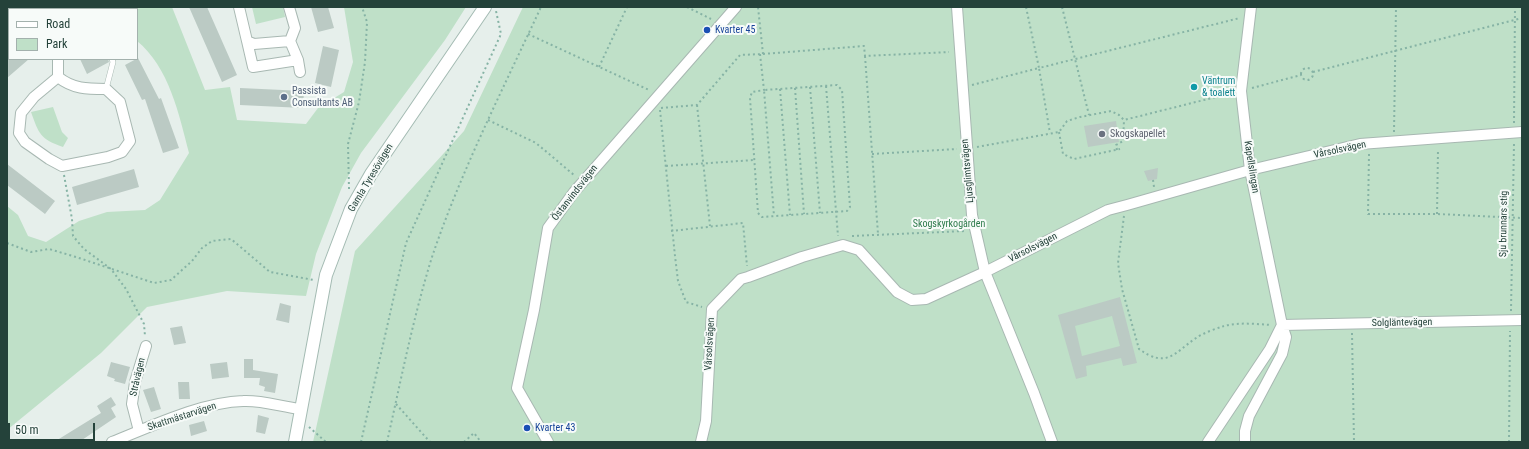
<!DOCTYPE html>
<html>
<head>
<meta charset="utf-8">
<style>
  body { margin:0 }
  #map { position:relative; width:1529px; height:449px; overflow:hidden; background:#e6efeb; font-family:"Roboto Condensed",sans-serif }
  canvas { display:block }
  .frame { position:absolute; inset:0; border:8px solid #24423a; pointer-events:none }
  .legend { position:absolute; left:8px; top:8px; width:130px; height:52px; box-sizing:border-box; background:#f7fbf9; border:1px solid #a3b1ad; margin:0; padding:5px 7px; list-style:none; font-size:12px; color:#24423a }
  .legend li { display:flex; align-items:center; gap:8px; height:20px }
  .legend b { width:20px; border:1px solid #a3b1ad }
  .scale { position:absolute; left:8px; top:423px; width:87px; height:18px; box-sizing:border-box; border:2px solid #24423a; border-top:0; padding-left:5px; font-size:12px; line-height:14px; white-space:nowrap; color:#24423a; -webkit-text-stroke:3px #f7fbf9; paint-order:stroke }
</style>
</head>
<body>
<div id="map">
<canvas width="1529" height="449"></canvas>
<div class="frame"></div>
<ul class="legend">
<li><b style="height:5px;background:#fff"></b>Road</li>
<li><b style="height:11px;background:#bfe0c8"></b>Park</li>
</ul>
<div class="scale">50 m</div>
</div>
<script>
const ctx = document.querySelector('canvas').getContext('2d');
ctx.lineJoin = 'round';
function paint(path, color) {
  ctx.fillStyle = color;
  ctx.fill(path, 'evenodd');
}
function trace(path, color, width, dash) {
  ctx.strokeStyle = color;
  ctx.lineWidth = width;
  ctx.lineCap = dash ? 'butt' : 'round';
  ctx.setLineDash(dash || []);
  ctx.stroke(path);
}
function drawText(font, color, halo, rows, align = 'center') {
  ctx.font = font + ' "Roboto Condensed",sans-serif';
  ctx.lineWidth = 4;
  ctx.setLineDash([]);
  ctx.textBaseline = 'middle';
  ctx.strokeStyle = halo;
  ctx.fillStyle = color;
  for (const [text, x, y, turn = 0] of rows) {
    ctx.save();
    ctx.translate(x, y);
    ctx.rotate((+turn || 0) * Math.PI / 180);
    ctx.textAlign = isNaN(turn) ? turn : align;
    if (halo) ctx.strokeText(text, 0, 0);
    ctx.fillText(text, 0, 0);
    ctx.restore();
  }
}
paint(new Path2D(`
  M108,7H172L205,90L230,87L237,120L306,124L318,108L344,92L353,62L344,7H466L445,40L361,153L342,187L316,254L306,296L227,291L147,307L101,353L7,430V206L18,215L28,236L46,242L79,221L107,212L145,210L160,200L189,153C179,114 169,67 137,41V9H109Z
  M252,7H283L285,17L256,24Z
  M523,7H1522V442H313L355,251L464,131Z
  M53,107L62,132L68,138L63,147C40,139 39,134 31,112Z`), '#bfe0c8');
paint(new Path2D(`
  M189,7H207L237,75L222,82Z
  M311,7H328L334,28L318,32Z
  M323,46L339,50L331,87L315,83Z
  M138,58L159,99L161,98L179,148L163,153L145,99L142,100L125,65Z
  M7,59H29L7,78Z
  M80,59H108L109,62L87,74Z
  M240,88L304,91L303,108L240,105Z
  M1116,121L1119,142L1088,147L1084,126Z
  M7,164L55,201L45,214L7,185Z
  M1158,168L1157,179L1148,181L1144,171Z
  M134,169L139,187L77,205L72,187Z
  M1120,297L1137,363L1123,366L1121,358L1086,366L1087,376L1076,379L1058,315ZM1112,316L1120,346L1082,356L1075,326Z
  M280,303L291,306L289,323L276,320Z
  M182,326L186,343L174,345L170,328Z
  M244,359H253V370L278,374L275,393L264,391L265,387L259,385L260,378H244Z
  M111,362L130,367L125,384L114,381L115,379L107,376Z
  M227,362L229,377L212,379L210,364Z
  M178,382H189L190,399H179Z
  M154,387L161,409L151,412L143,390Z
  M111,397L116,405L111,408L116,417L79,442H54L101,413L97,406Z
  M258,415L269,418L265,434L256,432Z
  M204,421L207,431L191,436L189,425Z`), '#bbcac4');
const lane = new Path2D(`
  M106,89L113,62L112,59`);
const street = new Path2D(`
  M58,7V9
  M239,7L247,41L254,44L290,41L295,28L289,7
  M957,7L972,215L985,272L1034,393L1052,442
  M247,41L253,67L298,60L290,41
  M58,59V77C73,89 87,89 106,89L120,102L130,141L122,152L108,157L62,166L49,159L25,142L19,133L21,113L34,97L58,77
  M298,60L300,72
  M139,431L132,404L135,382L146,346
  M112,442C150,427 202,402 243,401C263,400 282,407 301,409
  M548,442L517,388L534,310L548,228L574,192L736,7
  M701,442L706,421L712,309L741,279L748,277L802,257L843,245L859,250L897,292L912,300L926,299L985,272L1108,210L1127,205L1250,170L1360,144L1522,132
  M1208,442L1270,349L1282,325L1250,170L1241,91L1251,7
  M1245,442V431L1249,416L1282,354L1286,337L1282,325L1522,320`);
const secondary = new Path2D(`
  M295,442L326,275L351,209L371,174L485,7`);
trace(lane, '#a8b8b2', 6);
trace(street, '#a8b8b2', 12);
trace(secondary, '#a4bbb3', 14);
trace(new Path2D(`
  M687,7L711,19
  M1026,7L1039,68L1240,18
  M1062,7L1089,115
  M38,9L42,7
  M7,24L9,23
  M528,34L649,90
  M760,54L764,90L752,92L750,98L758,213L762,217L847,211L850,207L842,90L837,85L764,90L774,216
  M763,54L864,46L865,56L949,52
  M865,56L878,234
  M599,67L627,7
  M1301 74a6 6 0 1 1 12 0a6 6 0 1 1-12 0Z
  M1313,72L1522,18
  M972,85L1039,68L1050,133
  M826,86L838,236
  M810,87L820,213
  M795,88L804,214
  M1252,88L1301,75
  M780,89L790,215
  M697,105L710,226
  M661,108L697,105L740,55L763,54L758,7
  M660,110L675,256L678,281L686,302L702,307
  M488,120L536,143L574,175
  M1514,123L1515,7
  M1059,132L1063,154L1074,159L1120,149
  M1394,132L1396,7
  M977,147L1059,132L1067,121L1080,117L1111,111L1119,115L1124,120L1232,93
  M1117,150L1116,145L1123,141L1124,120
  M872,154L957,149
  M1369,154L1368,214H1437L1522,218
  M666,166L754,160
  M64,175L72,219L73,236L84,249L111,269L126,289L144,324L145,336
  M1153,180L1154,187
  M349,189L348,144L359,102L365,62L367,22L362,7
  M1437,214L1438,149
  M1124,216L1118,263L1122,289L1139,349C1167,369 1174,353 1196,338C1203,333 1215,329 1224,326C1239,322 1256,324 1271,325
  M671,231L743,223L747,266
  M852,236L965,231
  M7,243L31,252L49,249L76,257L154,283L171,280L192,261L202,248L212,241L231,239L270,272L314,280
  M1511,311L1514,143
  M1352,333L1354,442
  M396,404L430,442
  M309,427L326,442
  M361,442L406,243L501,34L496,11
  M387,442C401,380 413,318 432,257C461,171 503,89 541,7
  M464,442L474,433L481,442
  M1509,442L1510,331`), '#86b3a5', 2, [2, 3]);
trace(lane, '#fff', 5);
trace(street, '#fff', 10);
trace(secondary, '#fff', 12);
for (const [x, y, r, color] of [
  [707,30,4,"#1a4fb4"],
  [1194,87,4,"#0f9aa8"],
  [284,97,4,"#5c6f8a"],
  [1102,134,4,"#6b7280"],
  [527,428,4,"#1a4fb4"]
]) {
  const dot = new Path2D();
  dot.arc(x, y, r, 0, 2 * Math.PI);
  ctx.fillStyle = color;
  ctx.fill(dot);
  trace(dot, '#f7fbf9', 1.5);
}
drawText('10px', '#164399', '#f7fbf9', [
  ["Kvarter 45",715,30],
  ["Kvarter 43",535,428]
], 'left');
drawText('10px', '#0d838f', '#f7fbf9', [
  ["Väntrum",1202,81],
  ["& toalett",1202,93]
], 'left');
drawText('10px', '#4e5e75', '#f7fbf9', [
  ["Passista",292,91],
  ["Consultants AB",292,103]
], 'left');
drawText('10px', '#5b616d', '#f7fbf9', [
  ["Skogskapellet",1110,134]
], 'left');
drawText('10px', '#24423a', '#f7fbf9', [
  ["Vårsolsvägen",1340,150,-12],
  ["Kapellslingan",1251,167,81],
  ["Ljusglimtsvägen",968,171,-95],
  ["Gamla Tyresövägen",371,178,-59],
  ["Östanvindsvägen",575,193,-52],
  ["Sju brunnars stig",1504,224,-89],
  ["Vårsolsvägen",1033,248,-27],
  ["Solgläntevägen",1402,323,-1],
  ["Vårsolsvägen",710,344,-87],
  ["Stråvägen",138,377,-77],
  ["Skattmästarvägen",182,417,-18]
]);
drawText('10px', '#2d7a4b', '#f7fbf9', [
  ["Skogskyrkogården",949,224]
]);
</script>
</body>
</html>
